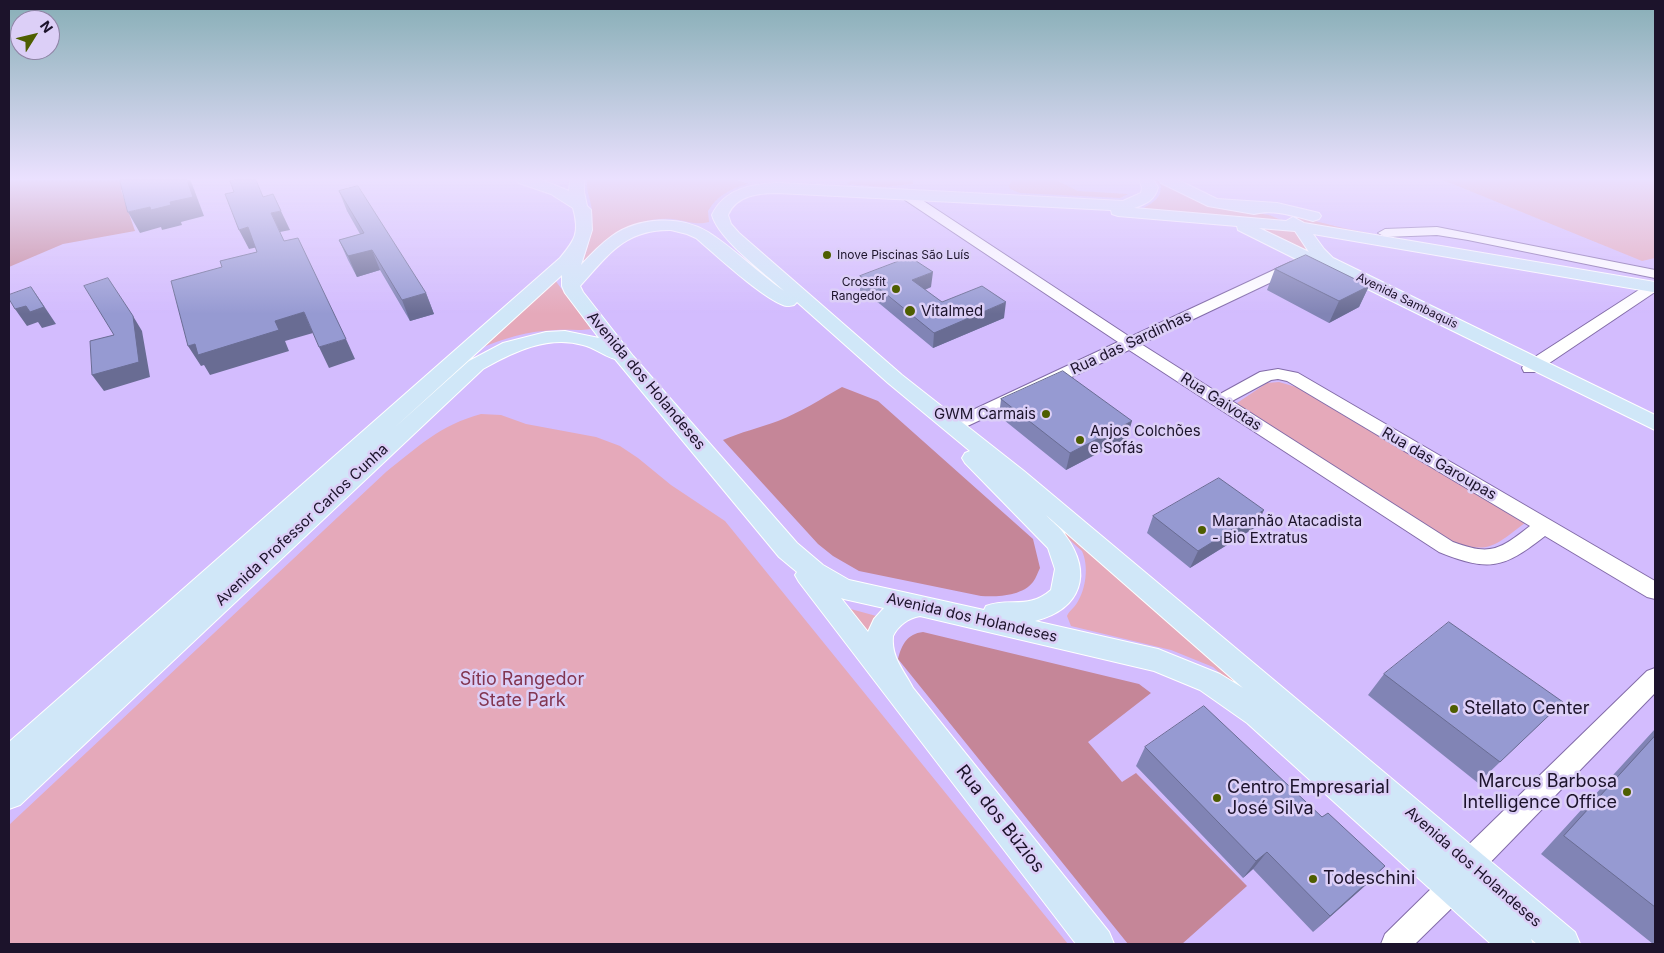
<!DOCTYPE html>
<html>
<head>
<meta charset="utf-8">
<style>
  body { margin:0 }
  #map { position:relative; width:1664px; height:953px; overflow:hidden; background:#d3bcfe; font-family:Inter,sans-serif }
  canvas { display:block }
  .frame { position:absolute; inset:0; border:10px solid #1c132b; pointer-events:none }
  .north { position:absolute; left:10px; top:10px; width:50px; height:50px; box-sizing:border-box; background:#dccff7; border:1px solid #8f84a5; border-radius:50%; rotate:54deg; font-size:14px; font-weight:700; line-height:20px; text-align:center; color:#1c132b }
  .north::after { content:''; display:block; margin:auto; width:18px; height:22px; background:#4e5e00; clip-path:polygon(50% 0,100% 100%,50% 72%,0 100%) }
</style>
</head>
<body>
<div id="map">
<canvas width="1664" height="953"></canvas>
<div class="frame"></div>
<div class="north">N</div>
</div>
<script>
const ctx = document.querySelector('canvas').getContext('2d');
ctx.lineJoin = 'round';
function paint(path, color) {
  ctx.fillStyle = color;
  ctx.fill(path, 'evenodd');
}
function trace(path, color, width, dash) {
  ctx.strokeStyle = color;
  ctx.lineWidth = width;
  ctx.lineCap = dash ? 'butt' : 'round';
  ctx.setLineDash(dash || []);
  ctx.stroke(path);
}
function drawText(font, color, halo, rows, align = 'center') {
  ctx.font = font + ' Inter,sans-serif';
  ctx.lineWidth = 5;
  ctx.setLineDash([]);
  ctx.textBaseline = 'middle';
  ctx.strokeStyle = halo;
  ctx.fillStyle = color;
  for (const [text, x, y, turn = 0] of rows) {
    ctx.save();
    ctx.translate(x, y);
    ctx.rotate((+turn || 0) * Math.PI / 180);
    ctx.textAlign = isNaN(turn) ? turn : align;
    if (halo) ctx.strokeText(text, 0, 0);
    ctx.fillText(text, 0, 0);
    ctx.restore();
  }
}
paint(new Path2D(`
  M587,180H738L748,184C732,188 716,196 708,211L709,222C696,226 685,220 671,219C633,217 607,239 582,265C588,246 594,231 592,211C591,200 586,191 587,180Z
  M853,180H913V184L883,187L847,184Z
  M1012,180H1056L1078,191L1128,194L1120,198L1020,193L1010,189L1009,186Z
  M1155,180H1161L1218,206L1269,215L1284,221L1142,209C1152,203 1161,199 1161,186Z
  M1443,180H1655V258L1642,261Z
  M1287,214L1343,228L1434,246L1309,225Z
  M1254,226L1293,229L1301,232L1310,253Z
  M555,280L591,329C580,331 567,329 556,330C528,331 504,338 479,349Z
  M1279,382L1296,387L1525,523C1493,547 1488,555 1448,540L1245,410L1237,403L1267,383Z
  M481,414L501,415L526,424L596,437L620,446L638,458L671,485L725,521L1068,944H9V825L386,472C418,447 440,425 481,414Z
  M1028,497L1235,680L1231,683L1213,667L1171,650L1071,626L1067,616C1069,611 1074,608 1077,603C1086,589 1089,566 1082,551L1024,499Z
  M847,608L880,617L863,639Z`), '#e5a9ba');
paint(new Path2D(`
  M9,180H139L121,190L135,231L63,244L9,267Z
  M842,387L878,401L1033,539L1040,568C1038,572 1036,578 1033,582C1022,596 998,597 981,596L859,571L833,556L818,544L723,440C741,432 759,428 778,421C801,412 821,399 842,387Z
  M923,632L1139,684L1151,693L1088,742L1122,782L1136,773L1247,886L1182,944H1128L898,659C902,644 907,634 923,632Z`), '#c58698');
const minor = new Path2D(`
  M906,191L910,192L1130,337L1291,262H1301L1303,265L1301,268L1141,344L1220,394L1260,372L1278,369L1298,373L1655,581V599L1647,597L1545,536C1503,569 1489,572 1439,552L1129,350L959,430L953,432L947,430L944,426L947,422L1118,342L902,198L900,195L902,192ZM1278,379L1287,381L1530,526C1499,550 1491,556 1453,542L1232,401L1271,380Z
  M1437,227L1655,270V278L1468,240L1437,235L1385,237L1378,233L1385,229Z
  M1653,283H1655V292L1536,372H1524L1522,368L1524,364L1648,284Z
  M1655,668V693L1479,874L1469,878L1459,874L1455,864L1459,854L1647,671Z
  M1452,874L1462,878L1466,888L1462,898L1415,944H1381L1385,934L1442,878Z`);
const major = new Path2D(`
  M517,180H542L569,191L570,180H584V192L587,206L591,210L592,230L581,265C591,254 601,244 612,236C638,217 681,215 708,232C735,249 758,273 784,291C764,272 719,240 712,215C724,189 751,184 778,183L1123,201L1141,193L1142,187L1139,180H1153L1158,187C1155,200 1146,204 1134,208L1286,221L1293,217L1304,223L1655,282V292H1653L1313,234L1324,249L1333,258L1655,415V430L1333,272H1322L1238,230L1237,226L1118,216L1112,214L1111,210L778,193C759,193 736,195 728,215L731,224L739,233L902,375L1024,471L1575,932L1580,944H1537L1531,939L1533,944H1491L1247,723L1200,690L1154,671L920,616C908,618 898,626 893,636C891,658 904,670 913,688L1109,932L1114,944H1076L799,582L795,575L797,572L779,557L615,359C604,356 595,348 583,345C548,335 513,352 483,369L20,805L9,809V742L560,258C575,240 580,233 573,208L551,194L519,183ZM1259,228L1295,231L1309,252ZM671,230L687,234L696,238C717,256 760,296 783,305C787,307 790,306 794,305L797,302L888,383L970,451L965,453L962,458L965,463L1048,548L1055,569L1051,590C1028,610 1010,597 986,606L984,610L849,580L823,565L797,543L633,356L583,292L580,286C608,255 625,229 671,230ZM562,275V286L565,293L599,338L565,331L546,332L503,343L469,361L393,429ZM1046,515L1243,688L1220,674L1158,649L1035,621C1082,609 1093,573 1065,535C1060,527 1052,522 1046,515ZM841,598L844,599L884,608L874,619L868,632Z
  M1159,180H1178L1217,199L1277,203L1319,213L1321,216L1319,219L1313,221C1294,216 1273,209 1254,214L1208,206L1161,183Z`);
trace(minor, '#826ba8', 2);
trace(major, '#fff', 2);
paint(minor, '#fff');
paint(major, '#d0e7f8');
paint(new Path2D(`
  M339,191L426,293L434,314L410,321L380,270L357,277L348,260L339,240L360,234L347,211Z
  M1275,269L1369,286L1359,307L1329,323L1267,290Z
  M860,276L931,287L925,290L942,302L1004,318L933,348L880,304L860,291Z
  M1001,399L1127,438L1066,470L999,416Z
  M1153,516L1256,527L1190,568L1147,533Z
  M1384,674L1563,702L1478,783L1368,695Z
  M1655,729V944H1653L1541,854Z
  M1145,747L1322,817L1385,866L1367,884L1313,932L1253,869L1243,878L1136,766Z`), '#8184b5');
paint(new Path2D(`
  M187,180H190L192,184L204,216L181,222L182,225L162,230L161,227L140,233L128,212L170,202Z
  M281,211L290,230L280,232L271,213Z
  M248,227L258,247L249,249L239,230Z
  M372,250L380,270L357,277L348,256Z
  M933,272L931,287L911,295L912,280Z
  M1369,286L1359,307L1329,323L1339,301Z
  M31,287L42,303L56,324L42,328L38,322L27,326L15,309Z
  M426,293L434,314L410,321L402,300Z
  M1006,302L1004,318L933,348L934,333Z
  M304,312L313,333L285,341L289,351L210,375L204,365L201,366L188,346Z
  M133,316L142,331L150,377L104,391L92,375Z
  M346,339L355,359L329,368L319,347Z
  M1132,421L1127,438L1066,470L1070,453Z
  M1264,510L1256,527L1190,568L1198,551Z
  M1267,852L1253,869L1243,878L1256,861Z
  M1385,866L1367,884L1313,932L1330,916Z`), '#696c93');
const building = new Path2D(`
  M120,180H187L193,197L170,202L171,205L151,210L150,207L128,212Z
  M234,180H256L263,197L273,194L281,211L271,213L284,241L298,238L346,339L319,347L304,312L275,321L279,330L198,355L195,344L188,346L171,281L222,267L220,261L257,252L248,227L239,230L225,194L234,192L230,181Z
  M358,186L426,293L402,300L372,250L348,256L339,240L364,233L339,191Z
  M1306,255L1369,286L1339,301L1275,269Z
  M910,257L933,272L912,280L942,302L982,286L1006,302L934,333L880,289L860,276Z
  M108,278L133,316L139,362L92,375L90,341L114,335L84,286Z
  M31,287L44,307L30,312L26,306L15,309L9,299V295Z
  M1063,371L1132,421L1070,453L1001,399Z
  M1219,478L1264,510L1198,551L1153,516Z
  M1449,622L1563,702L1500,762L1384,674Z
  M1204,706L1322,817L1328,813L1385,866L1330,916L1267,852L1256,861L1145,747Z
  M1655,736V907L1564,836Z`);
paint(building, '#969ad2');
trace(building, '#696c93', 1);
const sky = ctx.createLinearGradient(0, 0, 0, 314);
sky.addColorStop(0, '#87aeb6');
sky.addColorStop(0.57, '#ebe1ff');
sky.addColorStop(1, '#ebe1ff00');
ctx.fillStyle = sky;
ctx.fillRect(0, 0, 1664, 314);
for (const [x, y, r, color] of [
  [827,255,5,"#4e5e00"],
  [896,289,5,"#4e5e00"],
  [910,311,6,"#4e5e00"],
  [1046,414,5,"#4e5e00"],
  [1080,440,5,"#4e5e00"],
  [1202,530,5,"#4e5e00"],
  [1454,709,5,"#4e5e00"],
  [1627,792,5,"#4e5e00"],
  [1217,798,5,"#4e5e00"],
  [1313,879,5,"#4e5e00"]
]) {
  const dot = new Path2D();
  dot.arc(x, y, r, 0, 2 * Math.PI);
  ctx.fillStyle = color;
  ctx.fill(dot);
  trace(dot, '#dccff7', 2);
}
drawText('12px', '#1c132b', '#dccff7', [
  ["Inove Piscinas São Luís",837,255],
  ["Crossfit",886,282,"right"],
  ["Rangedor",886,296,"right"]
], 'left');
drawText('12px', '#1c132b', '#dccff7', [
  ["Avenida Sambaquis",1407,301,26]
]);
drawText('15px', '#1c132b', '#dccff7', [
  ["Vitalmed",921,311],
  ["GWM Carmais",1036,414,"right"],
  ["Anjos Colchões",1090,431],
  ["e Sofás",1090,448],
  ["Maranhão Atacadista",1212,521],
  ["- Bio Extratus",1212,538]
], 'left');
drawText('15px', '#1c132b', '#dccff7', [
  ["Rua das Sardinhas",1131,343,-25],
  ["Avenida dos Holandeses",646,381,50],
  ["Rua Gaivotas",1221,402,33],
  ["Rua das Garoupas",1439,464,30],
  ["Avenida Professor Carlos Cunha",302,525,-43],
  ["Avenida dos Holandeses",972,618,13],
  ["Avenida dos Holandeses",1473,867,41]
]);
drawText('18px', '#823550', '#dccff7', [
  ["Sítio Rangedor",522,680],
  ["State Park",522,701]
]);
drawText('18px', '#1c132b', '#dccff7', [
  ["Stellato Center",1464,709],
  ["Marcus Barbosa",1617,782,"right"],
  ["Intelligence Office",1617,803,"right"],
  ["Centro Empresarial",1227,788],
  ["José Silva",1227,809],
  ["Todeschini",1323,879]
], 'left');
drawText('18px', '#1c132b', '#dccff7', [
  ["Rua dos Búzios",1000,819,52]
]);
</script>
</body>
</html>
